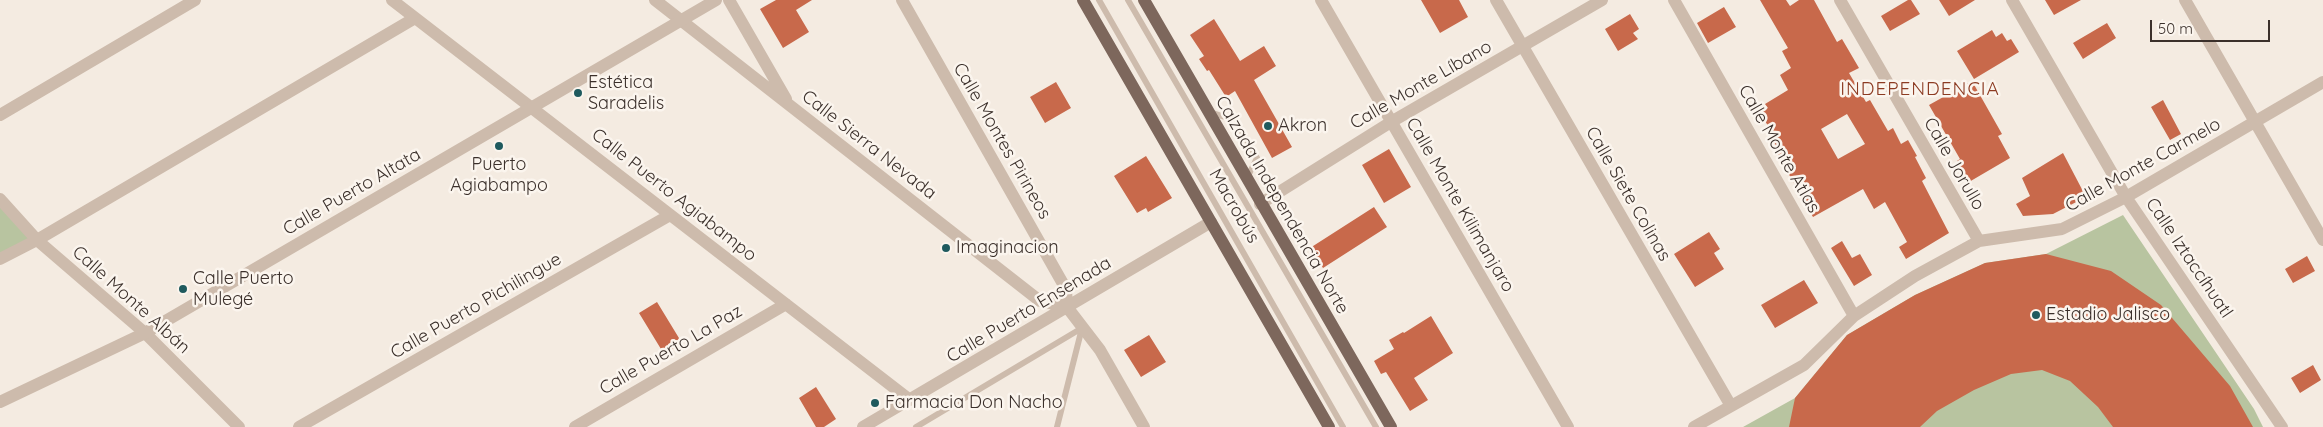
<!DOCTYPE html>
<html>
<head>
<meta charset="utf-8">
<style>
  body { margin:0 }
  #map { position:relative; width:2323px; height:427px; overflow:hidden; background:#f4ebe1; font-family:Quicksand,sans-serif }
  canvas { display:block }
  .scale { position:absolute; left:2150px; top:20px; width:120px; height:22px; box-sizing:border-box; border:2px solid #3b302b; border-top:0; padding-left:6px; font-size:15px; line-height:18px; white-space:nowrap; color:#3b302b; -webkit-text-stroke:4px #fbf5ee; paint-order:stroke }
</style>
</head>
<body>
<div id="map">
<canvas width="2323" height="427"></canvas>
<div class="scale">50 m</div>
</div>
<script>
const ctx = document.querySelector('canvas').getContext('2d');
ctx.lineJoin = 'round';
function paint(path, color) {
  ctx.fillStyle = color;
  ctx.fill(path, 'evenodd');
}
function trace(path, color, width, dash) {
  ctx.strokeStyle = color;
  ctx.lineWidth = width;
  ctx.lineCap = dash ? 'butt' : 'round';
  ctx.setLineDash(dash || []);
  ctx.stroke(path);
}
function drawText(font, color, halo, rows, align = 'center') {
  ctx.font = font + ' Quicksand,sans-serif';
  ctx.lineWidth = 5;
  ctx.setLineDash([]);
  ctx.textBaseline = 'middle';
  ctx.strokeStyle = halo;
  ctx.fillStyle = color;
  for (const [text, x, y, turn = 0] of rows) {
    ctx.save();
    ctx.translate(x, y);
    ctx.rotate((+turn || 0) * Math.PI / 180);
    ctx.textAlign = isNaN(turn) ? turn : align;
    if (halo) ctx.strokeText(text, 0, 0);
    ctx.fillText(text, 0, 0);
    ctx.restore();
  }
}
paint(new Path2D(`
  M0,201L33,239L0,256Z
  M2123,215L2254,409L2263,427H1743L1795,398L1847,335L1915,295L1985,263L2046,254Z`), '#b8c4a0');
paint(new Path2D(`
  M776,0H812L796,10L809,32L783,48L760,9Z
  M1421,0H1459L1468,17L1440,33Z
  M1760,0H1786L1790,6L1799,0H1814L1837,42L1842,39L1859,68L1849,73L1866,102L1870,100L1888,131L1893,128L1901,144L1908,140L1917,156L1915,157L1926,178L1922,181L1949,233L1906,259L1899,247L1907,242L1885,202L1874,209L1863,189L1813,217L1778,155L1780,153L1772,138L1775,137L1760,113L1768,108L1765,104L1788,90L1780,75L1791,68L1782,51L1788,48ZM1847,114L1865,144L1838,159L1821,129Z
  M1908,0H1911L1920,14L1890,31L1881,16Z
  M1939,0H1975L1949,16Z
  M2045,0H2081L2054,15Z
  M1724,7L1736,27L1708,43L1697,23Z
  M1630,14L1639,29L1633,33L1638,39L1618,51L1605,29Z
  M1214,19L1240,61L1264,46L1276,66L1254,80L1292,147L1272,158L1235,91L1226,97L1209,70L1207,71L1199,59L1204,56L1190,35Z
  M2107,23L2116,38L2083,59L2073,43Z
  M1992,30L1996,37L2002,33L2007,41L2011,39L2019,52L1974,79L1957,51Z
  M1972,81L2002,134L1998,136L2010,158L1969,182L1957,161L1960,159L1929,105Z
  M1056,82L1071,108L1045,123L1030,97Z
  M2163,100L2181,134L2170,140L2151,107Z
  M1389,149L1411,187L1384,203L1362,165Z
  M2063,153L2086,197L2053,214L2023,216L2016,204L2030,196L2022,178Z
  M1146,156L1172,198L1148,212L1146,208L1137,213L1114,176Z
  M1374,207L1387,227L1323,268L1310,248Z
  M1709,232L1720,249L1714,253L1724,269L1695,287L1674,254Z
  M1842,241L1852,258L1860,254L1872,275L1854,286L1831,248Z
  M2046,254L2111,271L2161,305L2230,386L2253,427H2113L2098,407L2070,381L2042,370L2011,374L1974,390L1937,411L1920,427H1789L1795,398L1847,335L1915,295L1985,263Z
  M2307,256L2315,271L2293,283L2285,269Z
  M1804,280L1818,303L1775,328L1761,305Z
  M657,302L682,343L664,354L639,313Z
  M1431,316L1453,353L1414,378L1428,400L1410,411L1386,372L1381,374L1374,361L1394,349L1389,340L1403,332L1404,333Z
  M1149,335L1166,362L1141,377L1124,350Z
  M2313,365L2321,380L2300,393L2291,378Z
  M816,387L836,419L824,427H816L799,398Z`), '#c8694b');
trace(new Path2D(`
  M1099,0L1343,427
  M1128,0L1376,427
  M1210,112L1236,121L1257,158L1247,178
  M916,427L1082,328
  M1057,427L1082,328`), '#cdbbac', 6);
trace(new Path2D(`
  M392,0L910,400
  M655,0L1040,301L1067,307
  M729,0L786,99
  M902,0L1066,289L1067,307L1100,350L1144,427
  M1321,0L1568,427
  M1496,0L1731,406
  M1674,0L1854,316
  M1840,0L1979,241
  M2012,0L2126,197L2282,427
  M2185,0L2323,240
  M0,115L195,0
  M0,199L37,240L145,333L239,427
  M1260,204L1391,122L1602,0
  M0,259L37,240L415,18
  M299,427L670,215
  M575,427L786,304
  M863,427L1211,222
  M1694,427L1804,365L1854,316L1915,276L1979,241L2062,229L2126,197L2323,82`), '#cdbbac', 12);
trace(new Path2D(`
  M0,402L145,333L716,0`), '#cdbbac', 12);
trace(new Path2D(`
  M1083,0L1329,427
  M1144,0L1391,427`), '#7d675c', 12);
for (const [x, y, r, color] of [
  [578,93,5,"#1f5a5e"],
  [1268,126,5,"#1f5a5e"],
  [499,146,5,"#1f5a5e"],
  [946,248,5,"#1f5a5e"],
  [183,289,5,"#1f5a5e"],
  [2036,315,5,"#1f5a5e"],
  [875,403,5,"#1f5a5e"]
]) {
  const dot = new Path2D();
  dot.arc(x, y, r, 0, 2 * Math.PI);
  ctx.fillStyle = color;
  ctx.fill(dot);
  trace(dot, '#fbf5ee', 2);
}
drawText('18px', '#3b302b', '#fbf5ee', [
  ["Estética",588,83],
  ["Saradelis",588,104],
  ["Akron",1278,126],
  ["Puerto",499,165,"center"],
  ["Agiabampo",499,186,"center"],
  ["Imaginacion",956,248],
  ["Calle Puerto",193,279],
  ["Mulegé",193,300],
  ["Estadio Jalisco",2046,315],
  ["Farmacia Don Nacho",885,403]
], 'left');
drawText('18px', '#3b302b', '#fbf5ee', [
  ["Calle Monte Líbano",1421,85,-30],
  ["Calle Montes Pirineos",1002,141,60],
  ["Calle Sierra Nevada",869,145,38],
  ["Calle Monte Atlas",1779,149,60],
  ["Calle Jorullo",1954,164,60],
  ["Calle Monte Carmelo",2143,165,-29],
  ["Calle Puerto Altata",352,192,-30],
  ["Calle Siete Colinas",1628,194,60],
  ["Calle Puerto Agiabampo",674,195,38],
  ["Calzada Independencia Norte",1282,205,60],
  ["Calle Monte Kilimanjaro",1460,205,60],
  ["Macrobús",1234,206,60],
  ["Calle Iztaccíhuatl",2189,258,56],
  ["Calle Monte Albán",131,300,42],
  ["Calle Puerto Pichilingue",476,306,-30],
  ["Calle Puerto Ensenada",1029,310,-31],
  ["Calle Puerto La Paz",671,350,-30]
]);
ctx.letterSpacing = '1px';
drawText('19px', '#8c3b22', '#fbf5ee', [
  ["INDEPENDENCIA",1920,89]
]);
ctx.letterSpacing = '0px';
</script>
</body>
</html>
